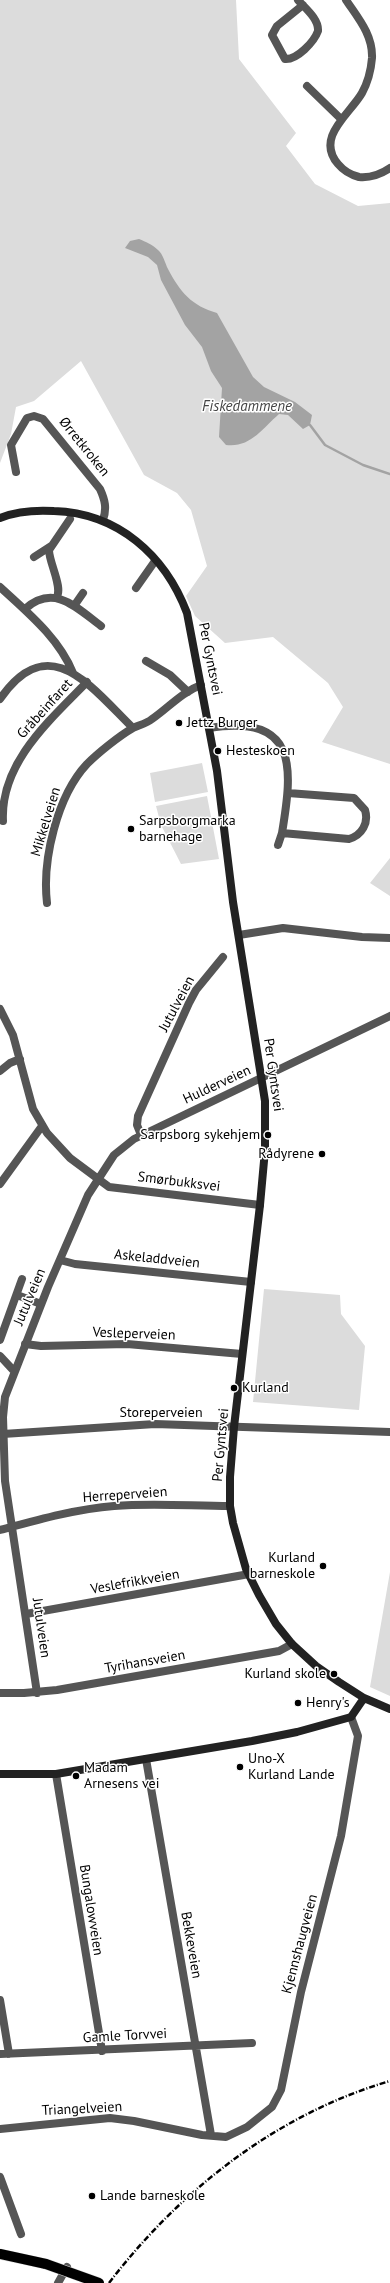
<!DOCTYPE html>
<html>
<head>
<meta charset="utf-8">
<style>
  body { margin:0 }
  canvas { display:block; background:#fff }
</style>
</head>
<body>
<canvas width="390" height="2283"></canvas>
<script>
const ctx = document.querySelector('canvas').getContext('2d');
ctx.lineJoin = 'round';
function paint(path, color) {
  ctx.fillStyle = color;
  ctx.fill(path, 'evenodd');
}
function trace(path, color, width, dash) {
  ctx.strokeStyle = color;
  ctx.lineWidth = width;
  ctx.lineCap = dash ? 'butt' : 'round';
  ctx.setLineDash(dash || []);
  ctx.stroke(path);
}
function drawText(font, color, halo, rows, align = 'center') {
  ctx.font = font + ' "PT Sans",sans-serif';
  ctx.lineWidth = 3;
  ctx.setLineDash([]);
  ctx.textBaseline = 'middle';
  ctx.strokeStyle = halo;
  ctx.fillStyle = color;
  for (const [text, x, y, turn = 0] of rows) {
    ctx.save();
    ctx.translate(x, y);
    ctx.rotate((+turn || 0) * Math.PI / 180);
    ctx.textAlign = isNaN(turn) ? turn : align;
    if (halo) ctx.strokeText(text, 0, 0);
    ctx.fillText(text, 0, 0);
    ctx.restore();
  }
}
paint(new Path2D(`
  M0,0H236L239,59L296,133L286,146L315,184L358,206L390,203V764L322,742L343,707L328,683L273,637L225,643L195,616L186,596L207,566L191,510L177,493L144,475L81,361L34,401L16,407L11,434L0,463Z
  M202,763L208,792L155,802L150,773Z
  M207,796L219,859L181,864L161,825L156,806Z
  M390,858V896L370,883Z
  M264,1289L340,1295L341,1314L365,1346L359,1410L253,1402Z
  M390,1572V1696L370,1687Z`), '#dcdcdc');
paint(new Path2D(`
  M139,239C146,242 152,244 158,250C163,254 165,263 168,269C180,292 192,306 217,313L253,377L264,387L295,402L312,415L310,425L303,429L288,415L279,414C262,429 250,448 226,445L219,437L222,388L211,371L202,347L185,325L161,280L157,265L148,257L125,248L130,241Z`), '#a3a3a3');
trace(new Path2D(`
  M310,425L325,445L363,465L390,474`), '#a3a3a3', 2.5);
const primary = new Path2D(`
  M0,2254L46,2264`);
trace(primary, '#dbdbdb', 11);
trace(new Path2D(`
  M298,0C305,8 319,19 318,31C314,42 297,60 285,59L272,35L277,26L303,5
  M346,0C358,18 373,35 372,58C371,70 368,82 362,93C350,114 315,137 338,164C343,170 351,175 359,177C371,178 380,175 390,168
  M307,86L341,119
  M16,472L11,445L27,418L34,416L43,419L100,489C105,500 107,508 103,520
  M34,557L51,546
  M0,587C27,612 59,638 73,673
  M136,588L155,561
  M56,598C64,589 49,563 49,550L70,519
  M74,606L83,593
  M25,609C54,583 77,608 101,626
  M146,661L170,675L188,692
  M0,699C49,628 91,687 133,728
  M209,728C298,714 293,767 282,833L349,839C362,835 369,823 365,810L354,798L288,793
  M3,821C0,763 50,720 87,682
  M278,845L282,833
  M47,903C42,860 57,796 87,764C98,753 119,736 133,728C139,725 146,724 152,719C168,708 182,692 201,685
  M239,935L283,928L362,937L390,938
  M0,1009L13,1035L33,1109L47,1133L70,1158L109,1187L260,1205
  M0,1071L10,1063L20,1059
  M141,1135L137,1125L138,1116L189,1003L196,990L223,957
  M0,1184L42,1126
  M60,1260L75,1264L251,1282
  M17,1295L41,1304
  M0,1340L22,1279
  M25,1344L41,1346L127,1344L242,1354
  M0,1356L14,1371
  M3,1434L155,1424L390,1432
  M0,1530C37,1520 76,1509 114,1506C153,1503 191,1506 230,1506
  M26,1614L249,1574
  M0,1693H24L57,1690L279,1651L292,1644
  M37,1693L5,1481L3,1417L5,1397L48,1287L88,1195L114,1155L134,1139L390,1016
  M146,1759L211,2135
  M56,1774L102,2051
  M0,2000L9,2054
  M0,2054L252,2043
  M0,2129L110,2118L134,2121L202,2135L226,2137L247,2127L272,2107L281,2090L301,1992L341,1836L358,1736L351,1717
  M0,2177L21,2234
  M58,2283L67,2267`), '#555', 8);
trace(new Path2D(`
  M0,518C17,511 37,510 54,511C118,513 165,555 187,613L217,771L233,902L265,1101V1150L260,1205L234,1427L230,1477V1506L233,1523L246,1569L259,1595L276,1624L292,1644L316,1666L339,1682L364,1698L390,1709
  M0,1774H56L252,1741L297,1732L351,1717L364,1698`), '#222', 8);
trace(primary, '#000', 10);
trace(new Path2D(`
  M109,2283C180,2190 277,2114 390,2081`), '#000', 2.5, [6, 2, 1, 2]);
const primaryBridge = new Path2D(`
  M46,2264L99,2283`);
trace(primaryBridge, '#dbdbdb', 11, []);
trace(primaryBridge, '#000', 10);
for (const [x, y, r, color] of [
  [179,723,4,"#000"],
  [218,751,4,"#000"],
  [131,829,4,"#000"],
  [268,1135,4,"#000"],
  [322,1154,4,"#000"],
  [234,1388,4,"#000"],
  [323,1566,4,"#000"],
  [334,1674,4,"#000"],
  [298,1703,4,"#000"],
  [240,1767,4,"#000"],
  [76,1776,4,"#000"],
  [92,2196,4,"#000"]
]) {
  const dot = new Path2D();
  dot.arc(x, y, r, 0, 2 * Math.PI);
  ctx.fillStyle = color;
  ctx.fill(dot);
  trace(dot, '#fff', 1.5);
}
drawText('14px', '#000', '#fff', [
  ["Ørretkroken",84,447,51],
  ["Per Gyntsvei",210,659,79],
  ["Gråbeinfaret",45,709,-48],
  ["Mikkelveien",46,822,-73],
  ["Jutulveien",177,1004,-62],
  ["Per Gyntsvei",273,1075,82],
  ["Hulderveien",217,1085,-25],
  ["Smørbukksvei",179,1182,7],
  ["Askeladdveien",157,1259,6],
  ["Jutulveien",30,1297,-67],
  ["Vesleperveien",134,1334,2],
  ["Storeperveien",161,1413],
  ["Per Gyntsvei",221,1445,-85],
  ["Herreperveien",125,1495,-4],
  ["Veslefrikkveien",135,1582,-10],
  ["Jutulveien",41,1628,82],
  ["Tyrihansveien",145,1662,-10],
  ["Bungalowveien",91,1910,81],
  ["Kjennshaugveien",300,1944,-75],
  ["Bekkeveien",191,1945,80],
  ["Gamle Torvvei",125,2036,-3],
  ["Triangelveien",82,2109,-3]
]);
drawText('14px', '#000', '#fff', [
  ["Jettz Burger",187,723],
  ["Hesteskoen",226,751],
  ["Sarpsborgmarka",139,821],
  ["barnehage",139,837],
  ["Sarpsborg sykehjem",260,1135,"right"],
  ["Rådyrene",314,1154,"right"],
  ["Kurland",242,1388],
  ["Kurland",315,1558,"right"],
  ["barneskole",315,1574,"right"],
  ["Kurland skole",326,1674,"right"],
  ["Henry's",306,1703],
  ["Uno-X",248,1759],
  ["Kurland Lande",248,1775],
  ["Madam",84,1768],
  ["Arnesens vei",84,1784],
  ["Lande barneskole",100,2196]
], 'left');
drawText('italic 15px', '#444', '#fff', [
  ["Fiskedammene",247,407]
]);
</script>
</body>
</html>
